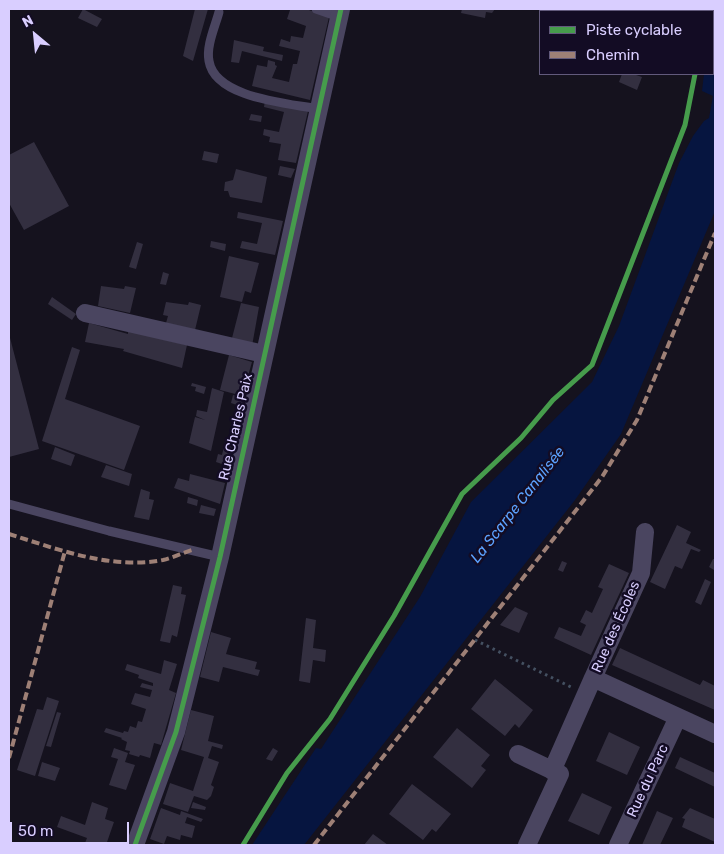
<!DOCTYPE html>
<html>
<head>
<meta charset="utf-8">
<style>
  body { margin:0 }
  #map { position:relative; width:724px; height:854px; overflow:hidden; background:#15121e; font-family:Rubik,sans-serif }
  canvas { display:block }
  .frame { position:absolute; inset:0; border:10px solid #d9ceff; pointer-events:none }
  .legend { position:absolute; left:539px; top:10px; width:175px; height:65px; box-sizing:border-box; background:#130c24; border:1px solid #625a7c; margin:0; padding:6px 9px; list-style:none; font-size:15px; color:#d9ceff }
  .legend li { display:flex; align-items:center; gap:10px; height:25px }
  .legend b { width:25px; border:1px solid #625a7c }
  .north { position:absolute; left:10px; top:10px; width:50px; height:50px; -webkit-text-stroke:4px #130c24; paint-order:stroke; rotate:332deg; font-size:14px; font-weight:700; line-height:20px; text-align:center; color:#d9ceff }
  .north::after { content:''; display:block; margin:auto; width:18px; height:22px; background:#d9ceff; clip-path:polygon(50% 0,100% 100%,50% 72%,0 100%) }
  .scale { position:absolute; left:10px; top:822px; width:119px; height:22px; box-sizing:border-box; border:2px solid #d9ceff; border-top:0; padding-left:6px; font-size:15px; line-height:18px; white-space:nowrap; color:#d9ceff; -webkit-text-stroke:4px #130c24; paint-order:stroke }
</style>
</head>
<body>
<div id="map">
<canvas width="724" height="854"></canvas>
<div class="frame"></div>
<ul class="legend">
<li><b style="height:6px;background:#469c4c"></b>Piste cyclable</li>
<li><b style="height:6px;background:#9e8076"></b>Chemin</li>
</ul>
<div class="north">N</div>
<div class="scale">50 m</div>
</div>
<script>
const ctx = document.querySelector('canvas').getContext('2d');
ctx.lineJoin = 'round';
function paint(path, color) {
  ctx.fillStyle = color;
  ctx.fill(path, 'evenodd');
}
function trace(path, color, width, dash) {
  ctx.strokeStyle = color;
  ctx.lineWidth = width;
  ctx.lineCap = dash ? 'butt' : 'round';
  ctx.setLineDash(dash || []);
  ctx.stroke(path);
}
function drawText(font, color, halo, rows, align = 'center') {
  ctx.font = font + ' Rubik,sans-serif';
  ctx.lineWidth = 5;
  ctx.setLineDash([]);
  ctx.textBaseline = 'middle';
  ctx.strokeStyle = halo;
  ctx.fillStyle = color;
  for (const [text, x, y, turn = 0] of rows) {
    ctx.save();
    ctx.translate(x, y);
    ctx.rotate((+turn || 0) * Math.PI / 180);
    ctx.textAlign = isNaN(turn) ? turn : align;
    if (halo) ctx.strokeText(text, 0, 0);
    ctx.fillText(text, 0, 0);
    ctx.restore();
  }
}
paint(new Path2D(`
  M715,21V211L621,434L575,500L304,845H252L316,748L321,749L420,597L471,502L592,382L619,326L679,163L693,136L704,121L709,118L713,96L702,91L704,74H713V27Z`), '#061540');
paint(new Path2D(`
  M83,9L102,19L97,27L78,18Z
  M195,9H208L193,61L183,56Z
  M287,9H306L329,17L310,100L252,86L257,65L267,67L268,60L275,62V65L277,66L272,78L289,82L293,64H297L300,51L279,46L281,39L290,42L291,36L303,38L306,26L287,19L290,10Z
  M462,9H495L492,13L486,12L485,18L461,13Z
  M685,9H701L700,11H683Z
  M234,40L264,47L263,51L283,55L282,61L242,51L239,63L231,62Z
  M622,74H633L642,77L637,90L619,82Z
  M265,100L308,111L296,163L278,160L281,144L269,142L270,137L263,135L264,129L279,132L284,112L264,107Z
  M251,114L262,116L261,122L249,120Z
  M34,142L69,206L24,230L9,203V155Z
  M204,151L219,154L217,163L202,160Z
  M280,166L295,169L291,178L278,175Z
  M236,169L267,177L262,203L230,197L228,191H224L225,182L233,180Z
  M238,212L283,221L275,255L240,248L242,241L257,244L262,223L237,218Z
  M211,241L226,244L225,251L210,247Z
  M137,242L143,244L136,269L129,267Z
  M229,256L259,263L251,293L245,291L242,302L220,297Z
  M163,272L169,274L166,285L160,284Z
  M101,286L124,289L125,286L136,288L130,313L98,306Z
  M52,297L76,314L72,320L48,304Z
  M166,302L188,305L189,302L201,305L195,330L166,323L168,316L163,315Z
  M241,303L259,307L252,346L231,342Z
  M89,323L128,334V331L187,345L182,368L123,351L124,349L85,342Z
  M9,334L39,449L9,457Z
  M72,347L80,350L65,399L140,426L124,470L42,441Z
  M229,355L252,362L246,383L242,382L239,395L220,390Z
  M192,383L206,387L204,394L195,391L196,387L191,386Z
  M212,388L224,392L211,451L189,443L195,417L205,420L196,416L197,410L207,412Z
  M233,395L244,398L243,407L231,403Z
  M225,442L234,444L228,466L216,462L218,454L222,455Z
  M55,447L75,455L71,466L51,459Z
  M106,465L132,474L129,486L101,477Z
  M190,474L225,483L220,504L174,488L178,478L189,481Z
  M141,489L150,492L149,499L154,500L149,520L134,517Z
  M188,497L198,500L197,506L187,503Z
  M201,505L216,509L214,516L199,513Z
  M677,525L691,532L686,543L701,550L699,552L691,549L682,569L675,566L665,589L650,582Z
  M713,559H715L714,570L709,567Z
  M562,561L567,563L563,572L558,570Z
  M609,564L629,573L591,655L554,638L559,627L581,636L586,625L580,622L586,610L592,613L603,589L598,587Z
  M705,579L711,582L701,605L695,602Z
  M173,585L182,587L181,594L186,595L177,637L172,635L170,643L160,641Z
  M515,607L528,613L519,633L500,625Z
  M306,618L316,620L313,648L326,650L325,662L313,660L310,683L299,681Z
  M211,632L231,638L226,654L257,662L255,669L260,670L258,676L223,667L219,682L200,677Z
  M620,648L700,685L703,680L715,686V710L612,665Z
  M164,660L177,664L169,690L176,693L161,745L154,743L150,758L140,755L139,757L129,754L130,751L125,750L127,742L121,739L122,738L104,732L106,728L123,733L124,731L128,732L130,726L136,728L138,721L142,722L146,709L131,704L135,693L150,697L152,690L140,687L142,683L153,686V683L138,678L139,675L125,670L127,664L161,674Z
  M495,679L533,710L519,728L515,724L505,736L471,709Z
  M47,697L59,701L35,776L17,770L37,709L43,710Z
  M191,710L214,716L208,741L223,745L222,749L212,746L208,758L219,762L211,785L214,787L211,796L207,800L194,796L188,812L163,804L170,783L193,791L204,757L181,750Z
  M57,712L61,713L51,747L46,746Z
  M457,728L490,755L481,766L486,770L472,788L433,757Z
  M609,732L640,747L627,775L596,761Z
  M114,748L128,753L125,762L135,765L126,790L109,785L118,759L111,757Z
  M273,748L278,751L272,761L266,759Z
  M680,757L715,773V787L675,768Z
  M42,762L60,768L55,781L38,776Z
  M412,784L451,814L436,832L432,829L423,840L389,814Z
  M582,793L612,807L599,835L568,821Z
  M92,802L108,808L105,819L114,822L106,845L95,842L94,845H81L82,842L85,843L87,838L57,827L61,816L85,825Z
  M193,802L206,807L205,810L191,808Z
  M161,808L180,815L181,811L203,819L201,822L187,817L185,823L195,826L192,838L181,835L180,840L167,836L164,844L150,839Z
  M690,808L715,819V842L682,827L685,819L682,818Z
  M657,811L673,818L660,845H642Z
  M373,834L388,845H364Z`), '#332f40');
trace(new Path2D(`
  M475,640L573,688`), '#445061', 3, [2.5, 4]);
trace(new Path2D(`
  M316,9L339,17
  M219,12C215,27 206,46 209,61C215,98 287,103 318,109
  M9,504L109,531L220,557`), '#4a4560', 9);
trace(new Path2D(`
  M85,313L264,354
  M645,532L641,573L593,678L715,734
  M518,754L560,774L527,845
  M552,771L593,678
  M135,845L176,732L220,557L341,9
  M618,845L678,717`), '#4a4560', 18);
trace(new Path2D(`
  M709,11V9
  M9,534C57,549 111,570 163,560C172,558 182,553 192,550
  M9,758L65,551
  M314,845L602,477L637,420L715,233`), '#9e8076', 4, [8, 4]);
trace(new Path2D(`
  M135,845L176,732L220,557L341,9
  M243,845L287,773L330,719L394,616L462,494L521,438L553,400L592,365L685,125L695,74`), '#469c4c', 5);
drawText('14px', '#d9ceff', '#130c24', [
  ["Rue Charles Paix",236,427,-77],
  ["Rue des Écoles",616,627,-66],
  ["Rue du Parc",648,781,-65]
]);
drawText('italic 15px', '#5ca2ff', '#130c24', [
  ["La Scarpe Canalisée",518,505,-52]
]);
</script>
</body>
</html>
